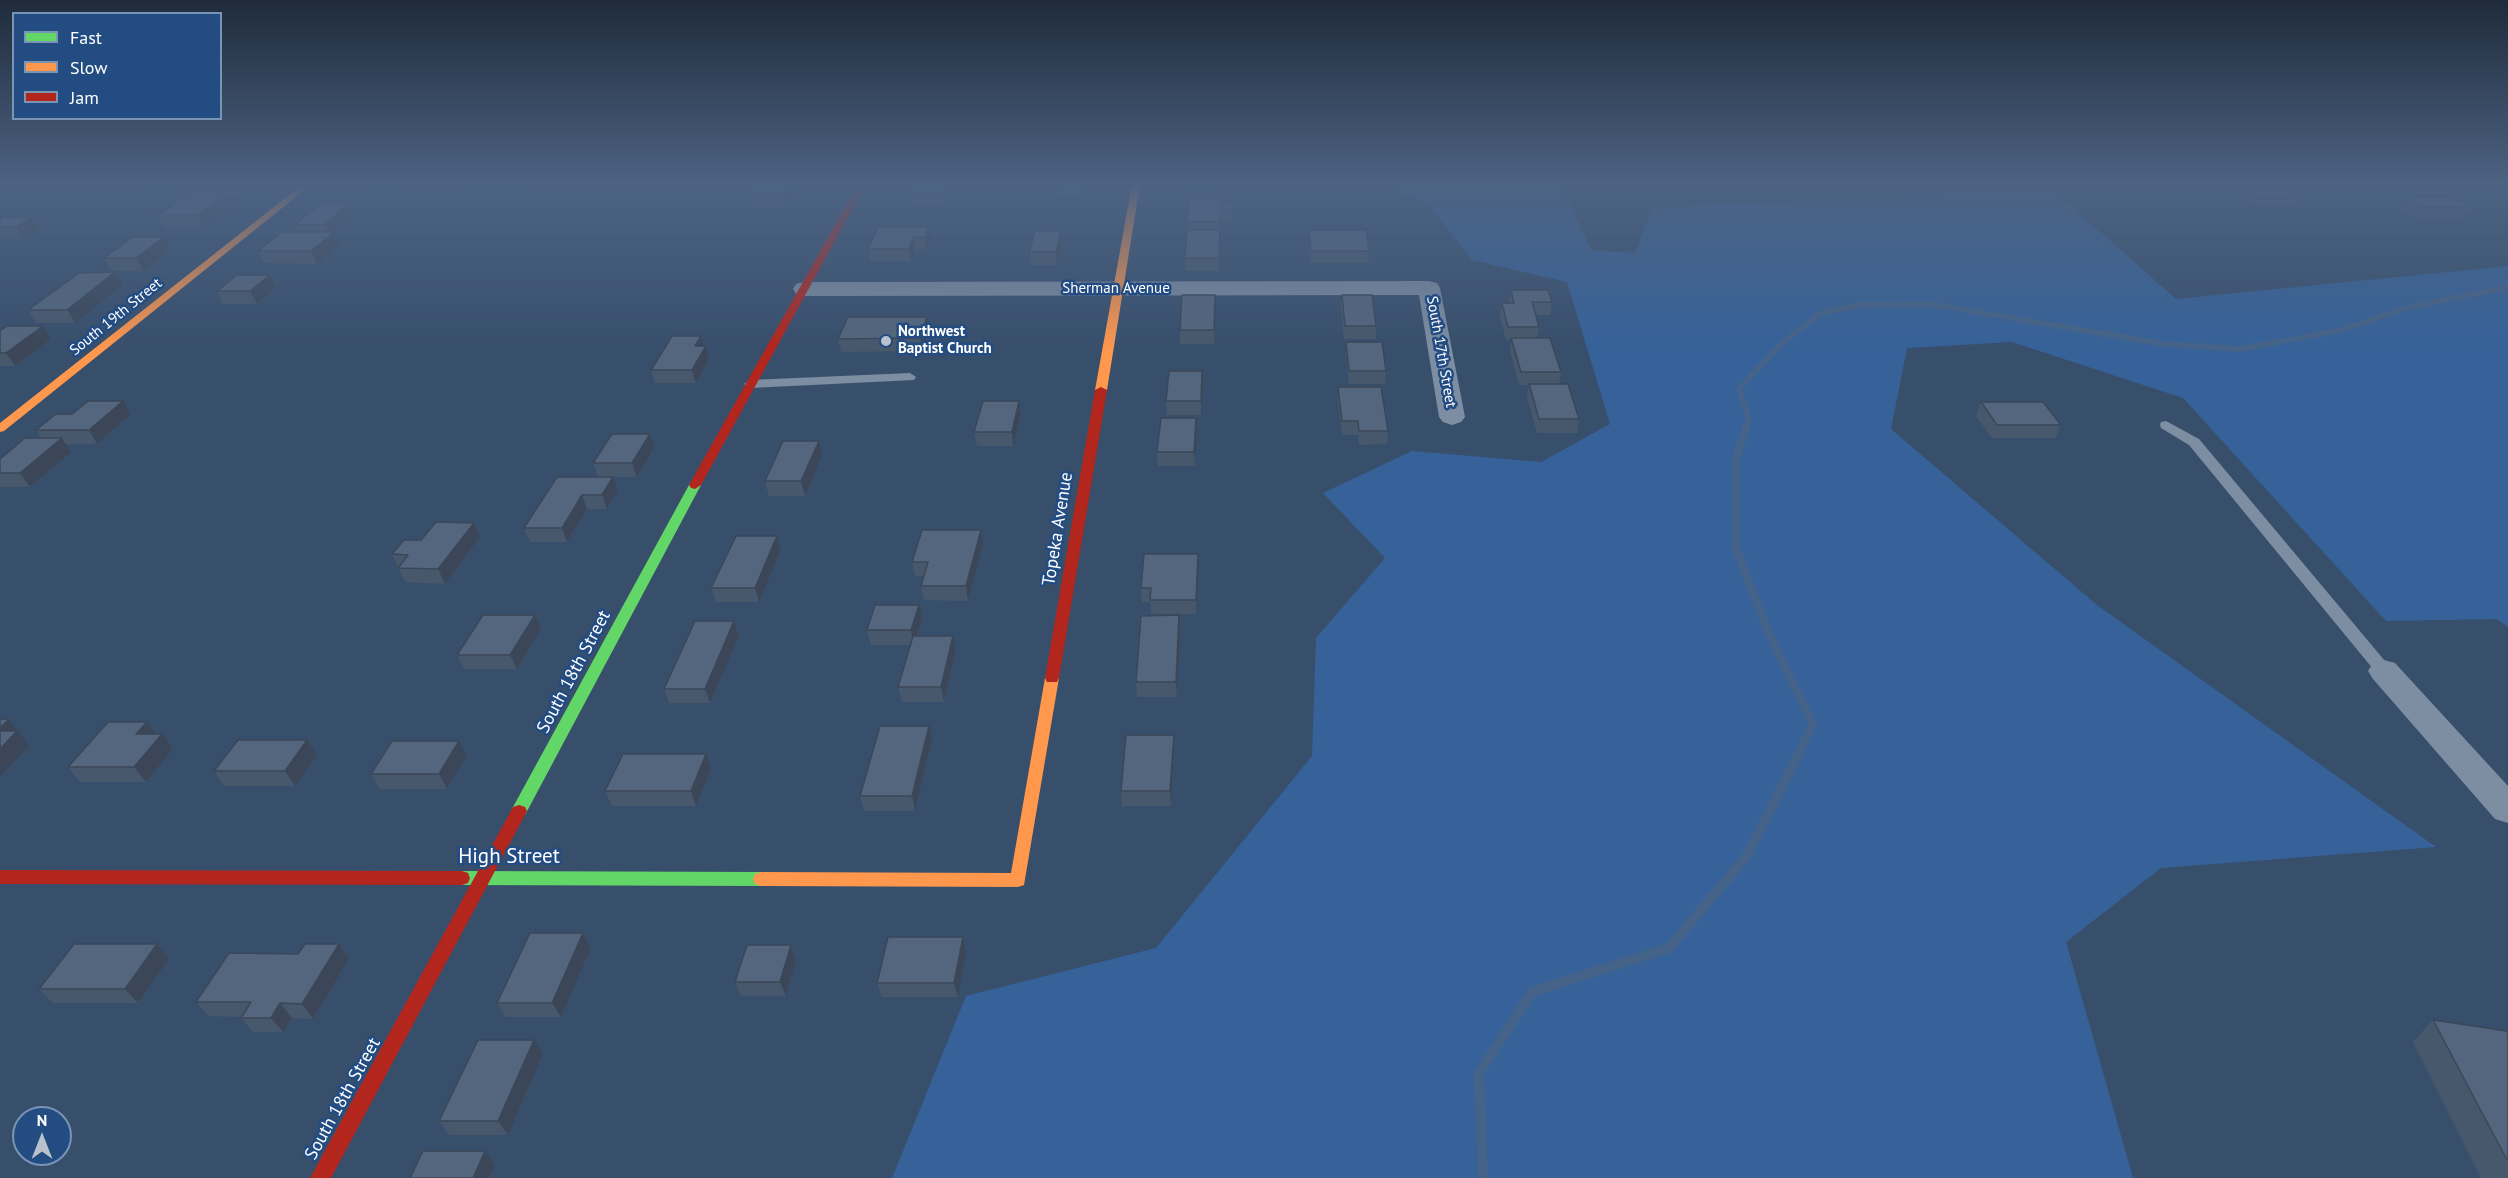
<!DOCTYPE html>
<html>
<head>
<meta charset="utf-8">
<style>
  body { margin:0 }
  #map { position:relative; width:2508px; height:1178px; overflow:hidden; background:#384f6c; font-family:"PT Sans",sans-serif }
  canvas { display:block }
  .legend { position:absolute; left:12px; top:12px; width:210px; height:108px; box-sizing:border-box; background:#224c82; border:2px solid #7a94b4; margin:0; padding:8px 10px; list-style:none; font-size:18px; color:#fff }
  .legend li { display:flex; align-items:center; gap:12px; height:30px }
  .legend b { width:30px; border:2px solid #7a94b4 }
  .north { position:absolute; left:12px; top:1106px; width:60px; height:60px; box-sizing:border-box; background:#224c82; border:2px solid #7a94b4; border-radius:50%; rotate:0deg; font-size:16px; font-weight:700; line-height:24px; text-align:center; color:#fff }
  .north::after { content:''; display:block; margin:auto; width:21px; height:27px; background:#b9c1cc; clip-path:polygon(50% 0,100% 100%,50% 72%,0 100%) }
</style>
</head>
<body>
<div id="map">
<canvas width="2508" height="1178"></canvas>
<ul class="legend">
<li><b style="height:8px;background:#63d668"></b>Fast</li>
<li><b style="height:8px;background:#ff974d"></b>Slow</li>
<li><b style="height:8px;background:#b3261e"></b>Jam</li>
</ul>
<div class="north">N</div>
</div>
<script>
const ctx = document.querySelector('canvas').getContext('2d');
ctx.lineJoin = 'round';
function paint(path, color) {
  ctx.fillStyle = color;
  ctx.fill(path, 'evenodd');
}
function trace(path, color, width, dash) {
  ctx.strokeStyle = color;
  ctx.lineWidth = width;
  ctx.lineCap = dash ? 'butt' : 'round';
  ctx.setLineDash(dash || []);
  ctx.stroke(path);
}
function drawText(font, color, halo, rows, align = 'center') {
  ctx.font = font + ' "PT Sans",sans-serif';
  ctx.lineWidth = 5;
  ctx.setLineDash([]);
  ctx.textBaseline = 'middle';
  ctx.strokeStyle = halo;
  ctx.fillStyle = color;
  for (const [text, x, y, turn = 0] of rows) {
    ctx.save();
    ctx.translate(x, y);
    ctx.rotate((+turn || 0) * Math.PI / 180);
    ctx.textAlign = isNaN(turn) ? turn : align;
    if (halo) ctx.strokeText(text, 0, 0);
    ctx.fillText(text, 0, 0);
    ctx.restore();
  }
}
paint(new Path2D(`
  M1386,184H1561L1591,250L1635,253L1652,208L2052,189L2176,299L2508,266V627L2497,619L2386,621L2183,398L2012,342L1907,348L1891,429L2097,605L2436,847L2161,868L2066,942L2133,1178H892L966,996L1156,948L1312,756L1316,638L1385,558L1323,493L1412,451L1541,462L1610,424L1567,282L1472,260L1429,205Z`), '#366299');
trace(new Path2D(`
  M1746,429L1749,419L1739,389L1781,344L1821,313L1860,305L1930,304L2165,344L2241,349L2341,330L2406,308L2508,287`), '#456389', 6);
trace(new Path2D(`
  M1746,428L1736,459V548L1769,634L1813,724L1799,752`), '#456389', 8);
trace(new Path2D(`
  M1483,1178L1479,1073L1532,992L1669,948L1746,857L1800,751`), '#456389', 10);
paint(new Path2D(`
  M910,373L916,377L914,380L750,388L744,384L750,380Z
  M2166,421L2199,439L2390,667L2392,671L2390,675H2378L2189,445L2161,428L2160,425L2161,422Z`), '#7e8ea2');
paint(new Path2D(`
  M1429,281L1437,283L1440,288L1465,417L1461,422L1452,425L1443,422L1439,417L1419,295L804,296L796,294L793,289L796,284L804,282Z
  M2384,660L2395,663L2508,786V823L2495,819L2373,679L2368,671L2373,663Z`), '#7e8ea2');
paint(new Path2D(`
  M695,481L701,485L525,815L519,817L513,815L511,811L513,807L689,485Z
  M462,871L761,872L767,874L769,879L767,884L761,886L462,885L456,883L454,878L456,873Z`), '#63d668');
paint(new Path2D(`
  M303,184H312L4,431L0,432V423Z
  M1132,184H1140L1107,390L1101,393L1095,390Z
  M1052,673L1057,674L1059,678L1024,885L1018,887L761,886L755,884L753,879L755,874L761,872L1011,873L1045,678L1047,674Z`), '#ff974d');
paint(new Path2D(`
  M858,184H866L701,485L695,489L691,488L689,485Z
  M1101,387L1107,390L1059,678L1057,682H1047L1045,678L1095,390Z
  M519,805L525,807L527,811L331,1178H310L513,807Z
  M0,870L462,871L468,873L470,878L468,883L462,885L0,884Z`), '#b3261e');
paint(new Path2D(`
  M31,184H55L45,187Z
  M149,184H182L175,188H151Z
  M219,184H266L265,185H219Z
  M344,184H407L403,187L346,188Z
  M421,184H458L455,186H422Z
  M474,184H534L527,191H476Z
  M755,184H797V185L784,208H750L747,196Z
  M1056,184H1085L1083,194H1057Z
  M1188,184H1223V204H1232L1231,222H1221L1219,271H1185V258L1189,197H1188Z
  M2491,184H2508L2501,188Z
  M951,190L946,205H909L907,193Z
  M2245,191L2301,199L2298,205H2251L2242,197Z
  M2409,197L2469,207L2462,219H2416L2402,209Z
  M236,203L203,228H165L158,216Z
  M348,204L354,216L334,233L340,245L317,264L264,263L258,251L299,232L295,225Z
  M0,217L32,218L39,230L23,239H0Z
  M929,227L931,239L927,249H915L911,261H871L868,249Z
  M1309,230L1369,251L1368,263H1310Z
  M164,237L171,249L143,271H111L104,258Z
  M1062,243L1057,265H1031L1029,252Z
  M115,272L123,285L75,323H36L28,310Z
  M270,275L276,287L257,304H223L217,291Z
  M1511,290L1552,302L1550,315H1536L1539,327L1537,338L1561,372L1559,384L1579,419L1577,433H1537L1527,397L1529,385H1519L1510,351L1511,340H1506L1500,316L1502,303H1509Z
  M1342,295L1376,326V339H1344L1341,308Z
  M1216,308L1214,344H1180V330Z
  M930,330L922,351L841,352L838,339Z
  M0,331L51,339L15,366H0Z
  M1346,342L1386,371L1385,384H1349L1346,355Z
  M703,346L709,359L696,383H655L651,370Z
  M1202,371L1203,384L1201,415H1167L1166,401Z
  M1338,387L1388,431L1387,444L1359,445L1358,435H1342L1338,401Z
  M1019,401L1021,414L1013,446H977L974,432Z
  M1981,402L2061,425L2055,438H1992L1976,416Z
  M131,414L97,444H66L71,452L30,487H0V459L41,438L36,430Z
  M1196,418L1197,431L1195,466H1158L1157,452Z
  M650,434L654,447L637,477H613L618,491L607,509H587L567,542H530L524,528L598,477L593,463Z
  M819,441L822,455L805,496H769L765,481Z
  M474,523L480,537L445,584L405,582L392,554L421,540Z
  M777,536L781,550L759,602H716L711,588Z
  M983,545L968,601L924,600L921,586L924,576H915L912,562Z
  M1198,554L1199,568L1196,614H1151V602H1142L1141,588Z
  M535,615L541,629L517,669H464L457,655Z
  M922,619L917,636H953L956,650L944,702H902L898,687L910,645H871L867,630Z
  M734,621L739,636L710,703H669L664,689Z
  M1180,630L1177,697H1137L1136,682Z
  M156,734L173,749L146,782H80L68,767Z
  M1174,735V750L1171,806H1122L1121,791Z
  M932,740L915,811H864L860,796Z
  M317,755L295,786H224L214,771Z
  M467,756L447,789H380L371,774Z
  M711,769L696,806H612L605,791Z
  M583,933L591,948L561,1017H506L497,1003Z
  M963,937L966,952L958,997H882L877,983Z
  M157,944L169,959L138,1003H53L39,989Z
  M339,944L349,959L313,1019L292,1018L283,1032H253L241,1018V1017L209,1016L196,1002L298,954Z
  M791,945L796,960L786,996H741L735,982Z
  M2433,1020L2508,1033V1178H2481L2413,1042Z
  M534,1040L543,1054L508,1135H449L439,1121Z`), '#48586c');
paint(new Path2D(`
  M43,184H55L45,187Z
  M173,184H182L175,188Z
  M524,184H534L527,191Z
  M788,184H797V185L784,208L781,196Z
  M948,184H951V190L946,205L944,193Z
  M1082,184H1085L1083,194Z
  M2503,184H2508V186L2501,188Z
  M230,192L236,203L203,228L197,216Z
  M348,204L354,216L334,233L340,245L317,264L311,251L330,236L324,225Z
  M32,218L39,230L23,239L16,227Z
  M929,227L931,239L927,249L925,237Z
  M1061,231L1062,243L1057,265L1056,252Z
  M164,237L171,249L143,271L136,258Z
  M913,237L915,249L911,261L909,249Z
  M115,272L123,285L75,323L67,310Z
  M270,275L276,287L257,304L250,291Z
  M1215,295L1216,308L1214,344V330Z
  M927,317L930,330L922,351L920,338Z
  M43,326L51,339L15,366L6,353Z
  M701,336L704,349L706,346L709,359L696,383L692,370L695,346Z
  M1202,371L1203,384L1201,415V401Z
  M123,401L131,414L97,444L89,430Z
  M1019,401L1021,414L1013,446L1012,432Z
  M1196,418L1197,431L1195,466L1194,452Z
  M650,434L654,447L637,477L632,463Z
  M62,438L71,452L30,487L20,473Z
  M819,441L822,455L805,496L801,481Z
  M613,477L618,491L607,509L602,495Z
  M582,495L587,509L567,542L562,528Z
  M474,523L480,537L445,584L438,569Z
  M981,530L983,545L968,601L966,586Z
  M777,536L781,550L759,602L755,588Z
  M1198,554L1199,568L1196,614V600Z
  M919,605L922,619L914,645L911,630Z
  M535,615L541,629L517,669L510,655Z
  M1179,615L1180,630L1177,697L1176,682Z
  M734,621L739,636L710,703L705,689Z
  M953,636L956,650L944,702L941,687Z
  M9,719L29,746L0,777V728Z
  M147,722L158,737L136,734Z
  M929,726L932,740L915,811L912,796Z
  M162,734L173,749L146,782L134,767Z
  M1174,735V750L1171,806L1170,791Z
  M307,740L317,755L295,786L285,771Z
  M459,741L467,756L447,789L439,774Z
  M706,754L711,769L696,806L691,791Z
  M583,933L591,948L561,1017L552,1003Z
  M963,937L966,952L958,997L954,983Z
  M157,944L169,959L138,1003L125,989Z
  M339,944L349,959L313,1019L302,1004Z
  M791,945L796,960L786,996L780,982Z
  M280,1003L292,1018L283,1032L271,1018Z
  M534,1040L543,1054L508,1135L498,1121Z
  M485,1151L495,1165L489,1178H473Z`), '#3b4758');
const building = new Path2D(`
  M755,184H788L781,196H747Z
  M911,184H948L944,193H907Z
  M1188,184H1222V186H1188Z
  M192,191L230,192L197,216H158Z
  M2245,191H2291L2301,199H2254Z
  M1189,196H1222V204H1232L1231,210H1221L1220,222H1187Z
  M2409,197H2454L2469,207H2423Z
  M320,204H348L324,225H295Z
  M0,217L32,218L16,227H0Z
  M878,227H929L925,237H913L909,249H868Z
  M1187,230H1220L1219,258H1185Z
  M1309,230H1366L1369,251H1311Z
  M1035,231H1061L1056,252H1029Z
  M282,232H334L311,251H258Z
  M133,237H164L136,258H104Z
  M115,272L67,310H28L79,273Z
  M237,275H270L250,291H217Z
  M1511,290H1548L1552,302H1532L1539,327H1508L1502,303H1514Z
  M1182,295H1215L1214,330H1180Z
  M1342,295H1372L1376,326H1345Z
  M848,317H927L920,338L838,339Z
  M7,326H43L6,353H0V331Z
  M672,336H701L695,346H706L692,370H651Z
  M1511,338H1550L1561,372H1521Z
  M1346,342H1382L1386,371H1349Z
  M1169,371H1202L1201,401H1166Z
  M1529,384H1568L1579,419H1539Z
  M1338,387H1381L1388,431H1359L1358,421H1342Z
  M88,401H123L89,430H36L56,414H72Z
  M983,401H1019L1012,432H974Z
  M1981,402H2043L2061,425H1997Z
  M1161,418H1196L1194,452H1157Z
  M612,434H650L632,463H593Z
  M25,438H62L20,473H0V459Z
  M783,441H819L801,481H765Z
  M557,477H613L602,495H582L562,528H524Z
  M436,522L474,523L438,569L398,568L408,555L392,554L404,540H421Z
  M922,530H981L966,586H921L928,562H912Z
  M736,536H777L755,588H711Z
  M1144,554H1198L1196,600H1150L1151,588H1141Z
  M875,605H919L911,630H867Z
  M483,615H535L510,655H457Z
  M1179,615L1176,682H1136L1141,616Z
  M695,621H734L705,689H664Z
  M913,636H953L941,687H898Z
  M0,719H9L0,728Z
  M108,722H147L136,734H162L134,767H68Z
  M880,726H929L912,796H860Z
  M0,731H17L0,749Z
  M1126,735H1174L1170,791H1121Z
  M238,740H307L285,771H214Z
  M392,741H459L439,774H371Z
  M623,754H706L691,791H605Z
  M530,933H583L552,1003H497Z
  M888,937H963L954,983H877Z
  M74,944H157L125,989H39Z
  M305,944H339L302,1004L280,1003L271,1018H241L251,1002H196L229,953L298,954Z
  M747,945H791L780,982H735Z
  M2433,1020L2507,1031L2508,1033V1159L2506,1158Z
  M478,1040H534L498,1121H439Z
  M423,1151H485L473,1178H410Z`);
paint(building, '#54667d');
trace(building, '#3b4758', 1.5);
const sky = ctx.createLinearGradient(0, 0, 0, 349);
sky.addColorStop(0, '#1f2b3b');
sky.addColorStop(0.53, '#4d6383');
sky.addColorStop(1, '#4d638300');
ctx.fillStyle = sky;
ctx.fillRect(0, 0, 2508, 349);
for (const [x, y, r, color] of [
  [886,341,6,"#b9c1cc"]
]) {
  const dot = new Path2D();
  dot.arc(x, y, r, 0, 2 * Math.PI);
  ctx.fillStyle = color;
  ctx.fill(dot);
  trace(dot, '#224c82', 2);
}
drawText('15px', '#fff', '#224c82', [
  ["Sherman Avenue",1116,289],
  ["South 19th Street",116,317,-39],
  ["South 17th Street",1441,352,80]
]);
drawText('bold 15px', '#fff', '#224c82', [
  ["Northwest",898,332],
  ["Baptist Church",898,349]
], 'left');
drawText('18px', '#fff', '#224c82', [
  ["Topeka Avenue",1058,529,-81],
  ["South 18th Street",574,672,-62],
  ["South 18th Street",343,1099,-61]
]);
drawText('21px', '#fff', '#224c82', [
  ["High Street",509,857]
]);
</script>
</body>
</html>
